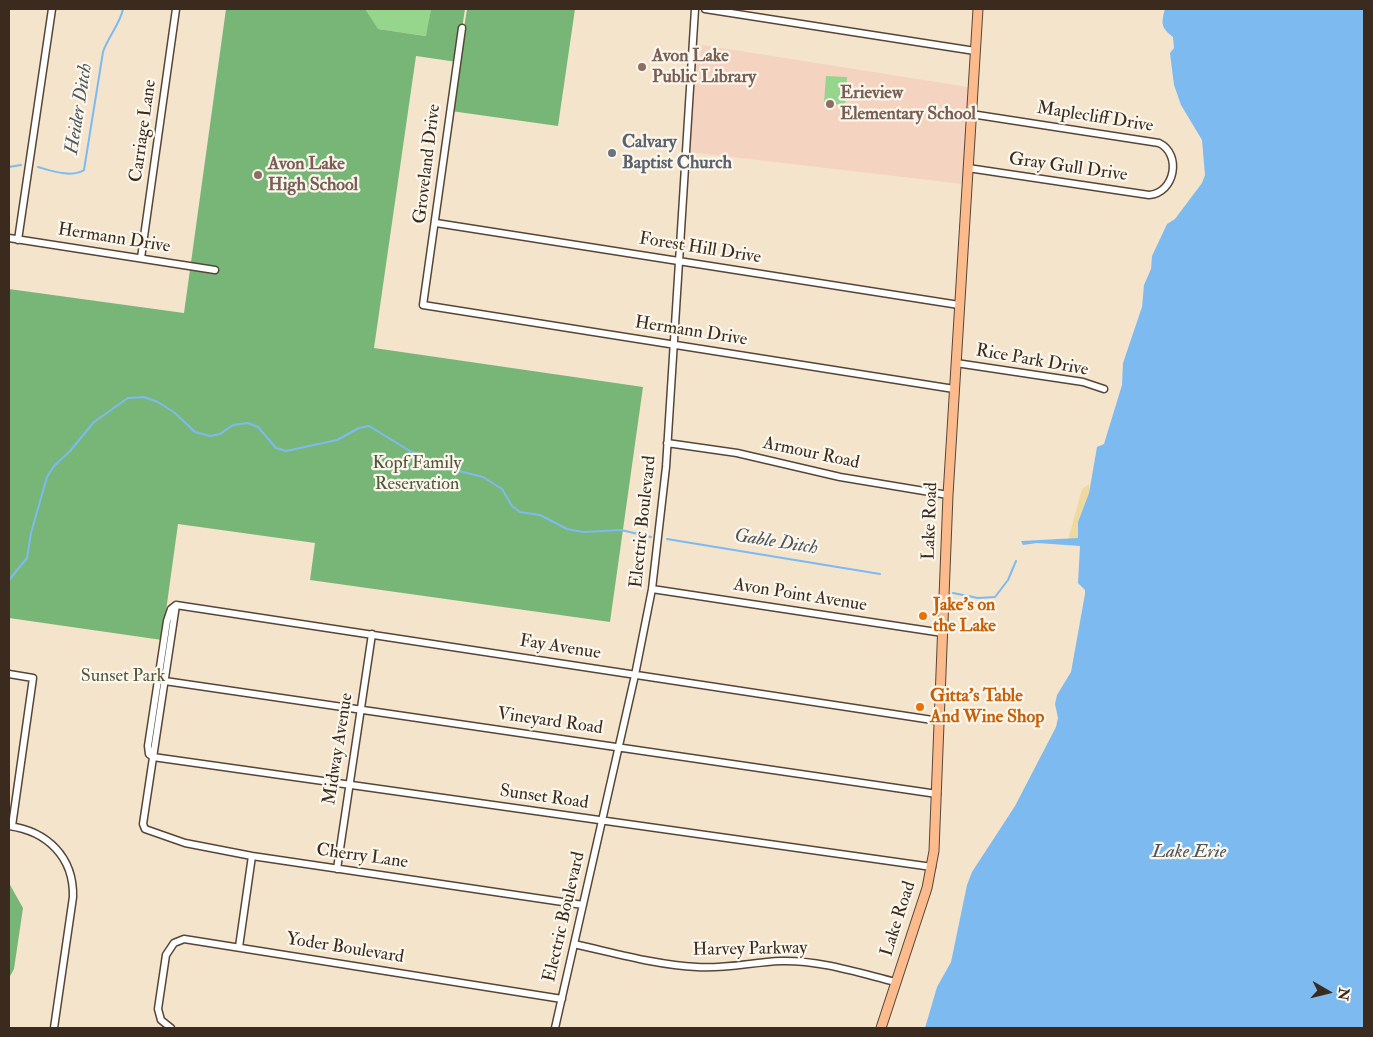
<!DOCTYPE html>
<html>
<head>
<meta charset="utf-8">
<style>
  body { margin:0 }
  #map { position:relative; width:1373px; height:1037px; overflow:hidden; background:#f5e4cc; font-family:"IM FELL Double Pica",serif }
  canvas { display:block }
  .frame { position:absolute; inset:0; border:10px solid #3b2a1e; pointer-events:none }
  .north { position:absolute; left:1303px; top:967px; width:50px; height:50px; -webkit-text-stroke:4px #fbf7ec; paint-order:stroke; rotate:98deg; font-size:14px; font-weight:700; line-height:20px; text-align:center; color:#3b2a1e }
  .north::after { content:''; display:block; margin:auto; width:18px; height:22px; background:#3b2a1e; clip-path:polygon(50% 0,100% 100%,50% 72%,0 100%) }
</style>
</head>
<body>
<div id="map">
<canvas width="1373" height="1037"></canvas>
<div class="frame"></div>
<div class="north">N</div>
</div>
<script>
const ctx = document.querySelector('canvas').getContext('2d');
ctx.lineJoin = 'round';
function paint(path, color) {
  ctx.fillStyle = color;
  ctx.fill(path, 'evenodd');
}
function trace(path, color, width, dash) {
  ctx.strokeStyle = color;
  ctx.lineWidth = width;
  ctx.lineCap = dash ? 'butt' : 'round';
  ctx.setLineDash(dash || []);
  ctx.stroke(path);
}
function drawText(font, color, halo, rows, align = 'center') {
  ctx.font = font + ' "IM FELL Double Pica",serif';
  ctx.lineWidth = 4.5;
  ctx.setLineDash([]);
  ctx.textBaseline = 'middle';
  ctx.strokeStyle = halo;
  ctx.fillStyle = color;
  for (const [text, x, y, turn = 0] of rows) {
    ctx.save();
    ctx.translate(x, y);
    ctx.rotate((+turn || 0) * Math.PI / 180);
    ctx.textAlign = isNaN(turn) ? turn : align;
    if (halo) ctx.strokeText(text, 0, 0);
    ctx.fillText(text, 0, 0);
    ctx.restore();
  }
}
paint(new Path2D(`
  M696,44L968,87L963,184L689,152Z`), '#f4d3c0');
paint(new Path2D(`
  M337,9H431L427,36L335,23Z
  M826,76L847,77L845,105L824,103Z`), '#95d58c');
paint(new Path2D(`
  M226,9H365L378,29L426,36L431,9H465L457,62L416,56L374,348L643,387L610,622L310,580L315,543L178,524L162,640L9,618V289L184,313Z
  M467,9H575L558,126L451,111Z
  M9,883L23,908L14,969L9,978Z`), '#78b678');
paint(new Path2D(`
  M1089,484V493L1078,522V538L1068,540L1082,489Z`), '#eeda9e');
paint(new Path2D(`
  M1165,9H1364V1028H925L937,987L951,962L967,885L972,872L1015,806L1056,727L1058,718L1055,704L1057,695L1071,672L1085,594V590L1078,583L1080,546L1037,543L1023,545L1021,541L1078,538V522L1089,493L1097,447L1104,444L1122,385L1123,363L1142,307L1144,285L1151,269L1152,256L1167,224L1175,219L1202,183L1205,175L1202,140L1181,105L1174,85L1170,53L1174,48L1173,37C1161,28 1161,23 1165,9Z`), '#7dbaf0');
trace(new Path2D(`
  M9,167L21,165
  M38,167C52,171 72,178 84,170L103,52C108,37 120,24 123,9
  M667,539L880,574
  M9,580L27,558L31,533L47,477L54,466L70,451L94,422L128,398L144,397L158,402L175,413L195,432L210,436L220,434L233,425L248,423L258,427L276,448L286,451L337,440L359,428L369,426L410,451L447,468L483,477L502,489L512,506L520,512L540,515L567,529L583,532L621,530L651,537
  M953,593L978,598L995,597L1008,580L1016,561`), '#7dbaf0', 2);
const minor = new Path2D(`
  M705,9L975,51
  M462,28L423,305L954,389
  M968,168L1149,195C1175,193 1182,154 1159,143L971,114
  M436,223L959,305
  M9,238L215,270
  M18,240L52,9
  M141,258L176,9
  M956,363L1083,382L1104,389
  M667,443L737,453L840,477L948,495
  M652,589L943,633
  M176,605L939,721
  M176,605L143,824L145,829L185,843L252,856L583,905
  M9,674L33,678L12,826
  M158,680L937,794
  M153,757L932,867
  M153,757L149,754L148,746L167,621L171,609L176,605
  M9,826C47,831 74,857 73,897L54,1028
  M337,869L372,634
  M574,944C615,953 656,965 697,967C726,969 753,962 781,961C820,960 859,973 896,982
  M239,947L252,856
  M171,1028L161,1020L158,1009L166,955L174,943L184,939L562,999
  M555,1028L635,675L652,589L666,467L695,9`);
const major = new Path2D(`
  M881,1028L927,888L934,851L948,495L978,9`);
trace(minor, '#574638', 9);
trace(major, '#574638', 11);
trace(minor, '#fff', 6);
trace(major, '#fbbb8c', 9);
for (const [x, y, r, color] of [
  [642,67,5,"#8d6e63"],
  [830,104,5,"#8d6e63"],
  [612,153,5,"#6b7280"],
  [258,175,5,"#8d6e63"],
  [923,616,5,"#e8710a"],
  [920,707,5,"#e8710a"]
]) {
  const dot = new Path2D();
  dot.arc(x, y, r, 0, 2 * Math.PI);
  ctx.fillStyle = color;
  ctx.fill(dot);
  trace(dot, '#fbf7ec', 2);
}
drawText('bold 18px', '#785e54', '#fbf7ec', [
  ["Avon Lake",652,57],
  ["Public Library",652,78],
  ["Erieview",840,94],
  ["Elementary School",840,115],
  ["Avon Lake",268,165],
  ["High School",268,186]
], 'left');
drawText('18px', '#3b2a1e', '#fbf7ec', [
  ["Maplecliff Drive",1095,118,9],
  ["Carriage Lane",144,131,-82],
  ["Groveland Drive",428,164,-83],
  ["Gray Gull Drive",1068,168,8],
  ["Hermann Drive",114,239,9],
  ["Forest Hill Drive",700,249,9],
  ["Hermann Drive",691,332,9],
  ["Rice Park Drive",1032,361,10],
  ["Armour Road",811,454,12],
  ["Lake Road",931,521,-88],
  ["Electric Boulevard",644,522,-84],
  ["Avon Point Avenue",800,596,9],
  ["Fay Avenue",560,648,9],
  ["Vineyard Road",550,722,8],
  ["Midway Avenue",339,749,-81],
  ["Sunset Road",544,798,8],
  ["Cherry Lane",362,857,8],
  ["Electric Boulevard",565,917,-77],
  ["Lake Road",899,919,-72],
  ["Yoder Boulevard",345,949,9],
  ["Harvey Parkway",750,950,-1]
]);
drawText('bold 18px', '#5b616d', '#fbf7ec', [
  ["Calvary",622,143],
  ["Baptist Church",622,164]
], 'left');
drawText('18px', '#52553a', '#fbf7ec', [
  ["Kopf Family",417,464],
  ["Reservation",417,485],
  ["Sunset Park",123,677]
]);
drawText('bold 18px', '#c56008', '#fbf7ec', [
  ["Jake's on",933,606],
  ["the Lake",933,627],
  ["Gitta's Table",930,697],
  ["And Wine Shop",930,718]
], 'left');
drawText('italic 19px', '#4f555d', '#fbf7ec', [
  ["Heider Ditch",80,109,-81],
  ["Gable Ditch",776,543,9],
  ["Lake Erie",1189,853]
]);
</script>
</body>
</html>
